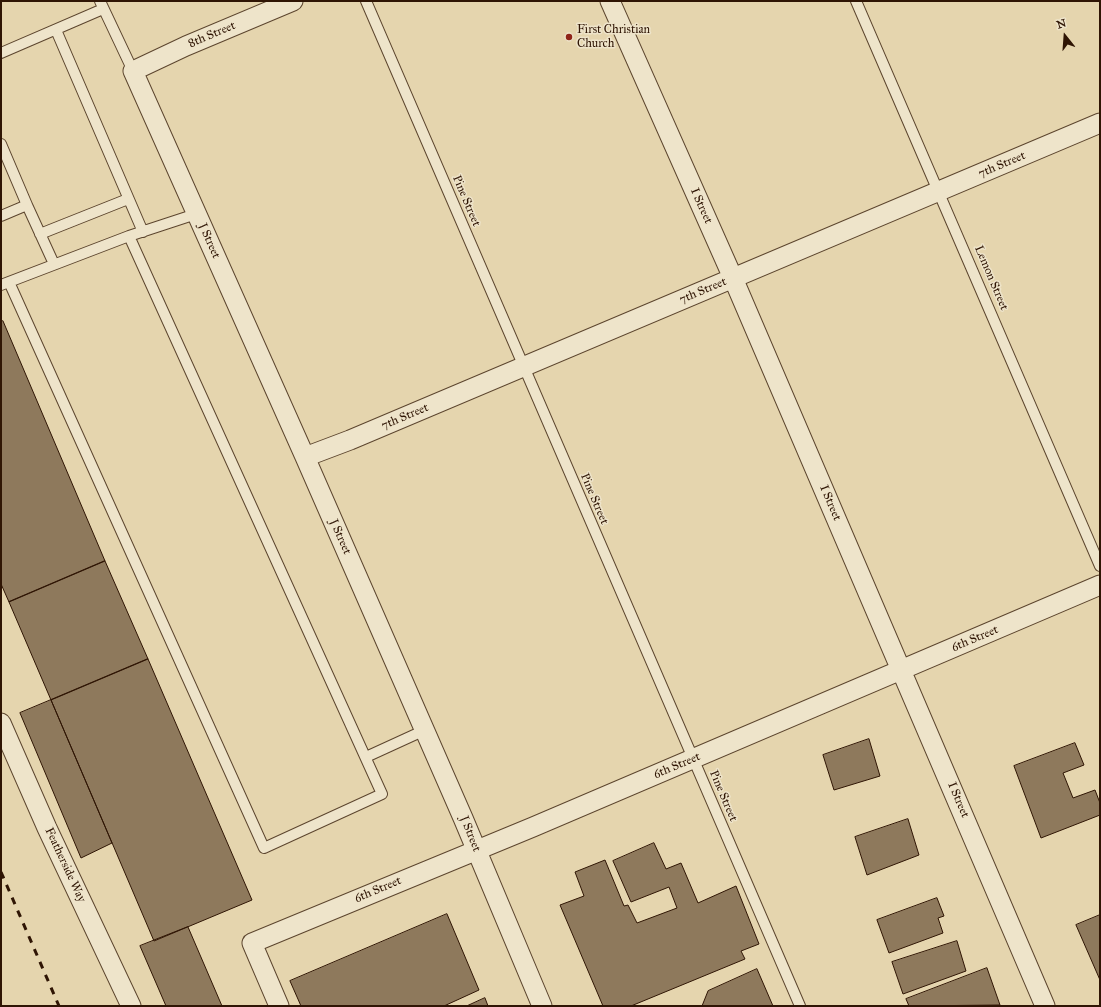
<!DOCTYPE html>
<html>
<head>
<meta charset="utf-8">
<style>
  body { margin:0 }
  #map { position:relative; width:1101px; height:1007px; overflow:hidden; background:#e5d5ae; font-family:"IM FELL Great Primer",serif }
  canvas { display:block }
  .frame { position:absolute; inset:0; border:2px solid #2f1504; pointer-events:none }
  .north { position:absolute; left:1045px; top:16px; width:40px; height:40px; -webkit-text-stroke:3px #eee4ca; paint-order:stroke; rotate:343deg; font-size:11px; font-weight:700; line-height:16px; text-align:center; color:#2f1504 }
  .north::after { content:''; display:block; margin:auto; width:14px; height:18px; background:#2f1504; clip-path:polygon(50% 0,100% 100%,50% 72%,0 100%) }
</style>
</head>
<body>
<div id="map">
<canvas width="1101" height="1007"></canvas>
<div class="frame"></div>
<div class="north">N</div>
</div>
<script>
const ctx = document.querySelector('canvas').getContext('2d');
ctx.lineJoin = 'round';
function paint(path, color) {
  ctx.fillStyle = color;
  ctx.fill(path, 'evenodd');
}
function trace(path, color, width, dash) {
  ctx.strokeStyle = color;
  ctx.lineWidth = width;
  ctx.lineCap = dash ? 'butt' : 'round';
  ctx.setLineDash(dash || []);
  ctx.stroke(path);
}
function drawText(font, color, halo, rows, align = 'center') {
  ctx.font = font + ' "IM FELL Great Primer",serif';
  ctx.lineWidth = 3;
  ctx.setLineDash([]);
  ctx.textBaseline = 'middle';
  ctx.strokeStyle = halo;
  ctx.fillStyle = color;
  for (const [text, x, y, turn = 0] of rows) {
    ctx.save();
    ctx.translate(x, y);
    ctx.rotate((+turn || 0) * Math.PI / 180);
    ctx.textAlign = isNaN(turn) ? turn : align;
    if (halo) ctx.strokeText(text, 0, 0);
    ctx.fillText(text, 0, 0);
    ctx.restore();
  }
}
const building = new Path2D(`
  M3,321L105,561L9,602L1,584V322Z
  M105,561L148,659L51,700L9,602Z
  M148,659L252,900L154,941L51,700Z
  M51,700L112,843L81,858L20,713Z
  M869,739L880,776L834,790L823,755Z
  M1075,743L1084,765L1063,773L1073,798L1095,790L1100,803V815L1041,838L1014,766Z
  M908,819L919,855L867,875L855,837Z
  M654,843L666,869L681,863L698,903L736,886L759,944L741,951L745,959L631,1006H603L560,905L584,896L575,872L605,860L624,906L628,905L637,923L677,908L669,887L631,902L613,861Z
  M937,898L944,916L938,918L943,933L889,953L877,920Z
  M447,914L479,990L444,1006H301L290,981Z
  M1100,915V980L1076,925Z
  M188,927L222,1006H166L140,946Z
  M957,941L966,971L903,994L892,962Z
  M987,968L1000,1005L909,1006L906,999Z
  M757,969L773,1006H702L708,991Z
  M485,998L488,1006H467Z`);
paint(building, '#8e795c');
trace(building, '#2f1504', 1);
const lane = new Path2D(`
  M100,1L133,71
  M366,1L800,1006
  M856,1L1100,566
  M56,30L143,232
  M1,53L103,9
  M1,144L27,205L1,216
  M27,205L54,264
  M40,234L128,199
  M9,282L264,848L382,794L129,236
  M1,285L129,236L196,214
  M366,757L425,730`);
const street = new Path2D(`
  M293,1L186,46L133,71L305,457L463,818L542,1006
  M610,1L733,278L1045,1006
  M305,457L350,440L1100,123
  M1,723L47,828L131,1006
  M279,1006L252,943L533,827L1100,585`);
trace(lane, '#5c452e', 12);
trace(street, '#5c452e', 21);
trace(lane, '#eee4ca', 10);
trace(street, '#eee4ca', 19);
trace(new Path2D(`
  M1,872L59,1006`), '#2f1504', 3, [7, 7]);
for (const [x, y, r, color] of [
  [569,37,4,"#8f2418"]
]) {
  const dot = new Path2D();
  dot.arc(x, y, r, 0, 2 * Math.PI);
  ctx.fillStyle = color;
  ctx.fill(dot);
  trace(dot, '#eee4ca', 1.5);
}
drawText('12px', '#2f1504', '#eee4ca', [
  ["First Christian",577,30],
  ["Church",577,44]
], 'left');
drawText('12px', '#2f1504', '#eee4ca', [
  ["8th Street",212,35,-23],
  ["7th Street",1002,165,-23],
  ["Pine Street",466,201,67],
  ["I Street",701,206,66],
  ["J Street",209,241,66],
  ["Lemon Street",991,278,67],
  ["7th Street",703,291,-23],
  ["7th Street",405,417,-23],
  ["Pine Street",594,499,67],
  ["I Street",830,503,67],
  ["J Street",340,537,66],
  ["6th Street",975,639,-23],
  ["6th Street",677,766,-23],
  ["Pine Street",723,796,67],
  ["I Street",958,800,67],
  ["J Street",470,834,68],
  ["Featherside Way",65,865,65],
  ["6th Street",378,890,-23]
]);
</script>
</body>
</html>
